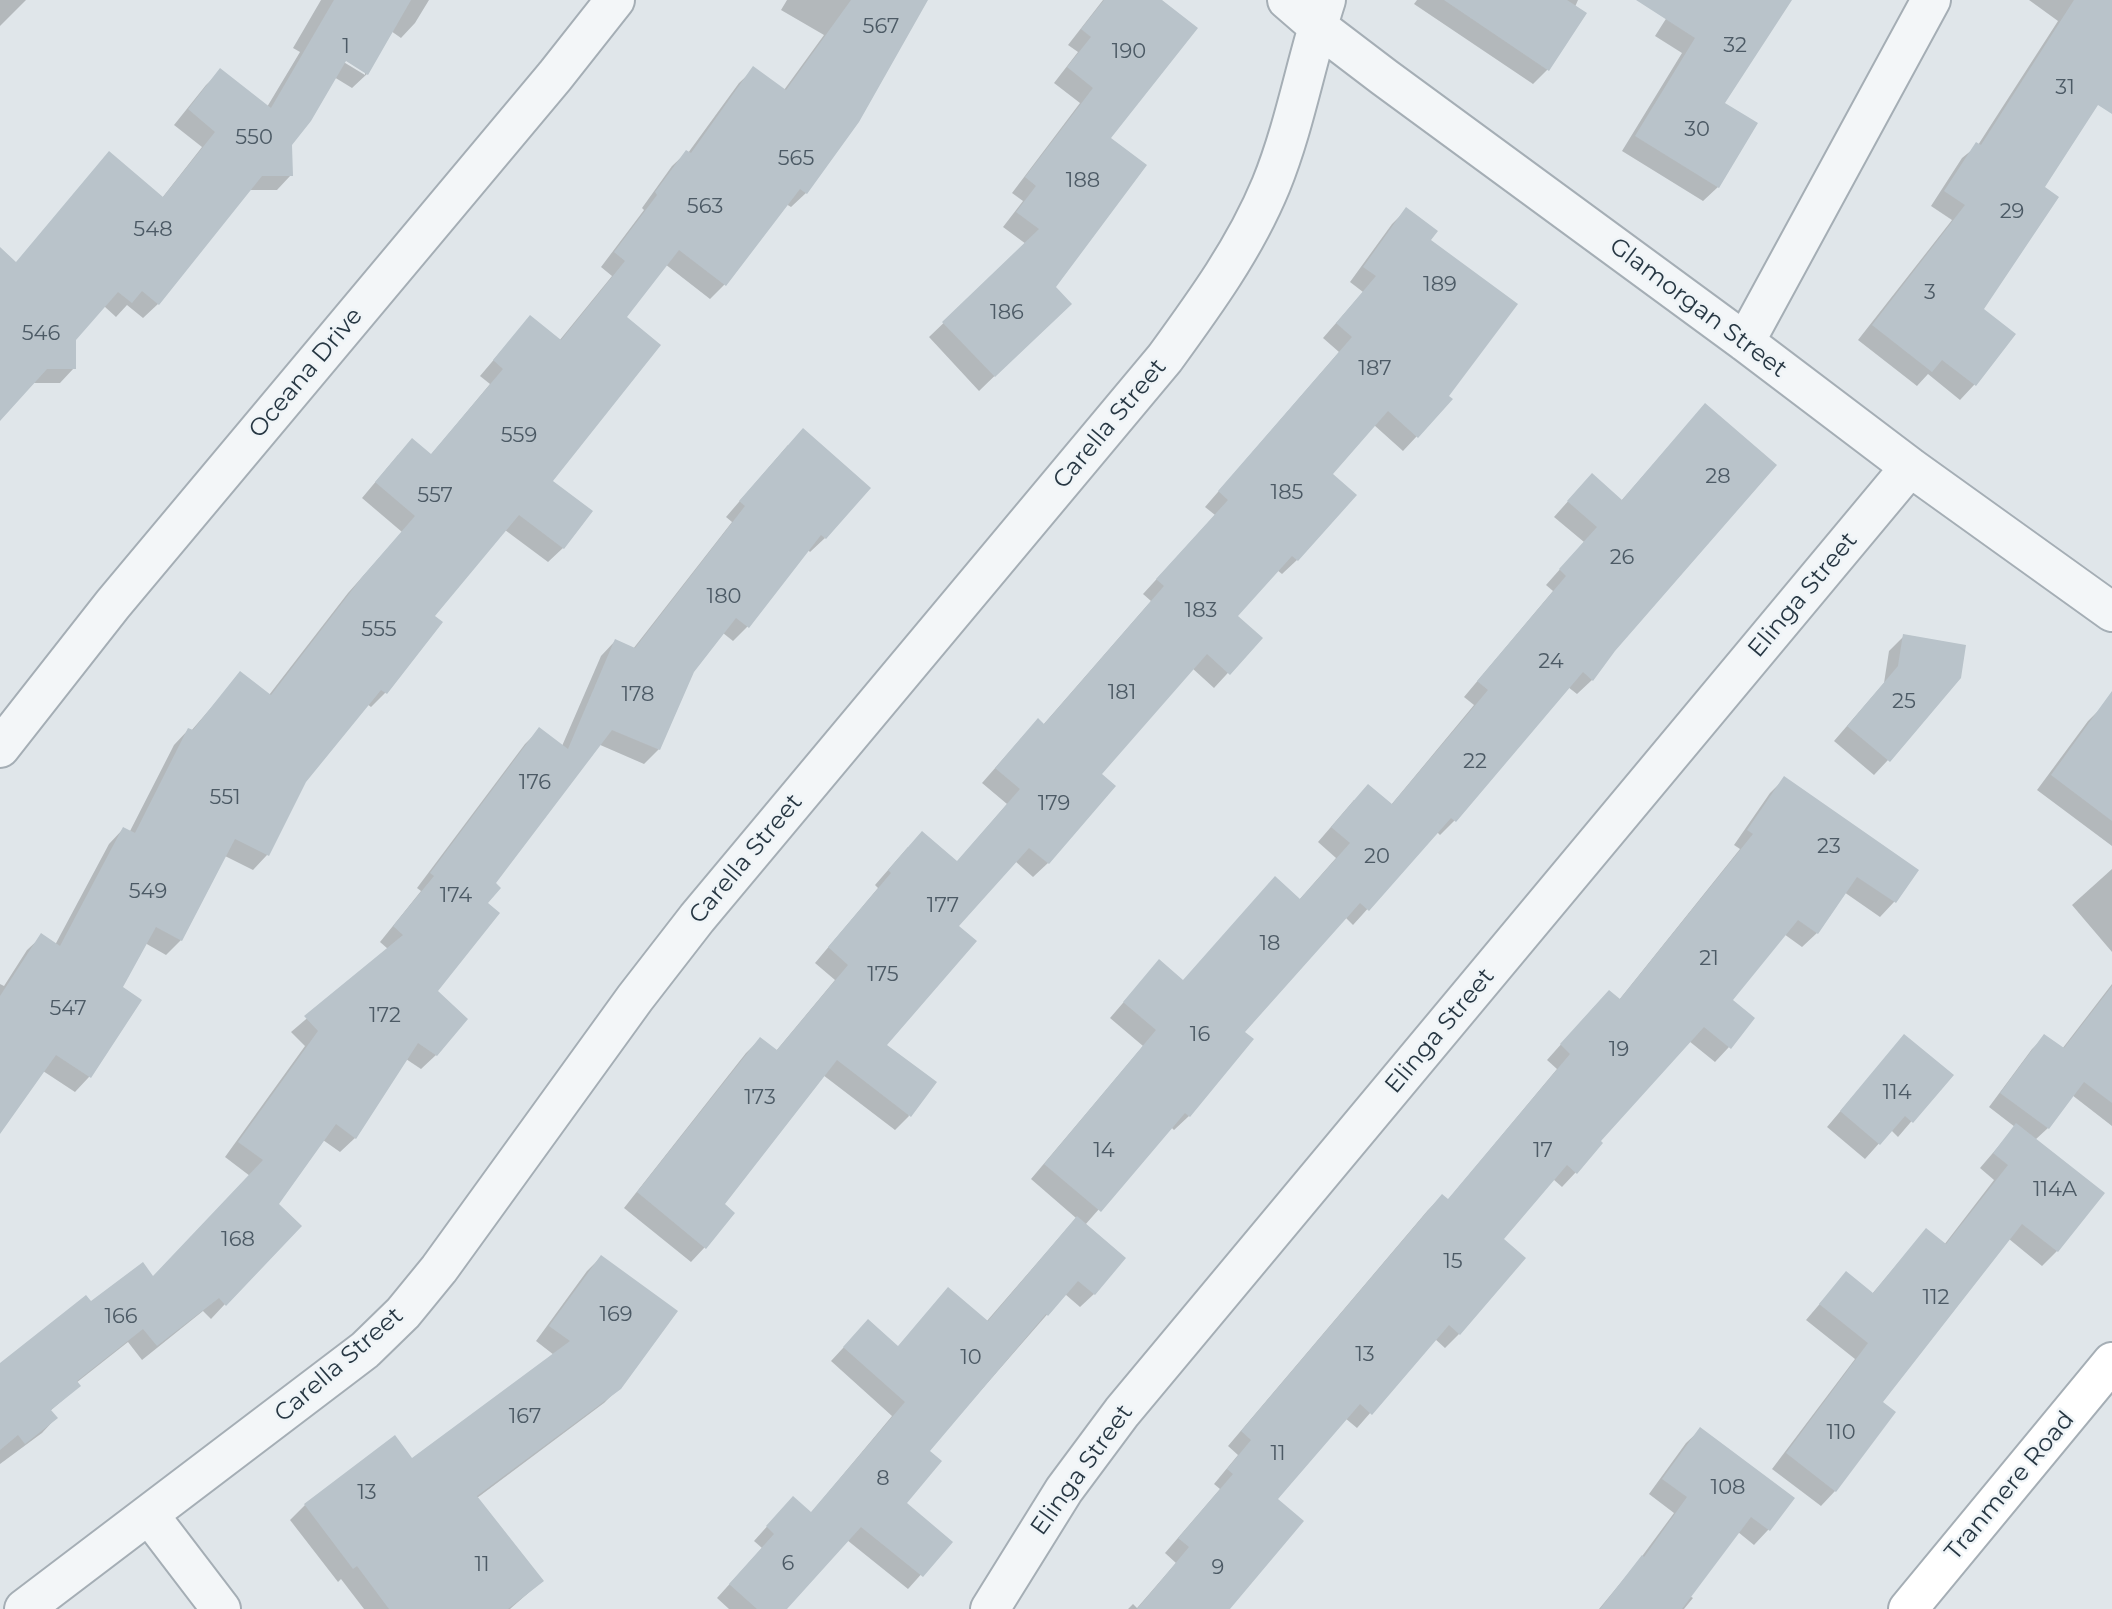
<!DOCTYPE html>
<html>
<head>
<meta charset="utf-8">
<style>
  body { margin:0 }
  canvas { display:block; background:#e0e6ea }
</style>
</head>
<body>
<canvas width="2112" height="1609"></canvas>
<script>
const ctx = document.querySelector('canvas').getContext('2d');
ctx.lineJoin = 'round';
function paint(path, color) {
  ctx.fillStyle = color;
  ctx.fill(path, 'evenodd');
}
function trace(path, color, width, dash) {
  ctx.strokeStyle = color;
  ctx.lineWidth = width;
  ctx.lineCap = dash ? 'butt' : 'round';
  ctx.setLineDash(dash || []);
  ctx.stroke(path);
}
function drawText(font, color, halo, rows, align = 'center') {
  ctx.font = font + ' Montserrat,sans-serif';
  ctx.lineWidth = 5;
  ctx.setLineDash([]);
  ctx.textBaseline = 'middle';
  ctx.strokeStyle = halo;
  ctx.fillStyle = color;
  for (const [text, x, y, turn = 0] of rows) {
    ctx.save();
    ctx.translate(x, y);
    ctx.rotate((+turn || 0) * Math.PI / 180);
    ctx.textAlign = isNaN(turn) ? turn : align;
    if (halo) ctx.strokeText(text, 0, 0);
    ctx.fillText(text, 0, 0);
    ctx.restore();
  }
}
paint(new Path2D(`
  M0,0H26L0,26Z
  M321,0H429L415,23L401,38L391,31L367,74L352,88L334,77L290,145L291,175L277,190H249L158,304L143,318L127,305L116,317L104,306L74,340V368L60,383H32L0,418V264L15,263L162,198L202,147L174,125L206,85L221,71L267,107L300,52L293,48ZM339,55L365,71V75L337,58Z
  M787,0H926L806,193L791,207L786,204L724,285L710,299L665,264L625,317L550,481L591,511L563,548L548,562L505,530L432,617L385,693L371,707L367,704L304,781L267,855L253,870L225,856L181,940L166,955L145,943L120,987L140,1000L89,1077L75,1092L43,1071L0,1131V984L4,986L27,950L42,936L55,945L109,844L123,829L129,833L174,745L188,730L191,731L241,673L269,695L348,593L402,532L362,498L398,455L430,456L490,384L480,376L530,317L559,341L612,276L601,267L644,210L642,208L672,166L687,152L688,153L739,83L754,69L784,90L824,35L781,10Z
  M1103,0H1160L1053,287L1069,304L979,391L929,337L1026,244L1003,227L1023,201L1012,193L1080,103L1054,83L1078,52L1068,45Z
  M1417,0H1578L1548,69L1533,84L1414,4Z
  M1678,0H1790L1723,104L1718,187L1703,201L1622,151L1682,53L1655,36Z
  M2029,0H2112V79L2042,188L1982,310L2014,335L1974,385L1960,400L1928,374L1917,386L1858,340L1952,220L1931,206L1962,158L1978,145L2058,21Z
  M1406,210L1428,241L1417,436L1403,451L1374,425L1331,474L1297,560L1282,574L1277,570L1235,616L1260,638L1214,688L1192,668L1100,774L1114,786L1048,863L1033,877L1015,861L957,926L884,1045L909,1116L895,1130L823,1075L722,1204L705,1247L691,1262L624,1208L746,1053L760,1039L776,1051L835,980L815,963L878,888L875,885L908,847L956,863L1007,804L982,783L1024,735L1043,725L1151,601L1143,594L1215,515L1205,507L1339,352L1323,338L1363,292L1350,282L1392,224Z
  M1705,405L1614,650L1592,680L1577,694L1568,687L1455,820L1440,835L1437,832L1353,925L1345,917L1243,1032L1189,1116L1174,1130L1171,1127L1085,1225L1094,1294L1080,1307L1065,1294L928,1451L904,1503L950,1542L908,1589L847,1540L784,1609H729L717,1598L762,1548L754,1541L780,1512L810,1514L892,1416L831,1361L855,1335L897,1348L986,1322L1076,1218L1031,1179L1143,1046L1110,1018L1159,961L1182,981L1299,900L1336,858L1318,842L1354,800L1391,805L1474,705L1464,697L1553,591L1546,585L1584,542L1554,517L1578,490L1621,501Z
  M788,445L825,538L810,552L808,550L747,627L733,641L723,633L693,671L659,749L644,764L598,744L494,884L486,904L435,991L436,1055L421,1069L406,1059L355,1138L340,1152L323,1140L277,1204L225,1304L211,1319L203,1311L142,1360L128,1342L76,1383L79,1386L50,1411L56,1418L42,1433L0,1464V1365L91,1304L153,1278L250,1176L225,1157L305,1046L291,1032L388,949L380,942L421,891L417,888L525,744L540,729L562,746L601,656L615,641L633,649L732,522L726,517Z
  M1904,636L1888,760L1874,775L1834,741L1884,683L1889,651Z
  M2102,707L2112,714V846L2037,790L2088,721Z
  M1784,779L1917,871L1894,902L1880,917L1844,892L1817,933L1802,947L1784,934L1730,1001L1729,1047L1715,1062L1689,1041L1598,1141L1576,1172L1562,1187L1553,1179L1501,1239L1459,1334L1445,1348L1435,1339L1357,1428L1345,1418L1276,1499L1227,1609H1128L1133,1604L1137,1608L1176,1563L1165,1553L1220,1489L1214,1484L1238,1455L1228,1446L1428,1210L1442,1196L1447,1201L1557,1069L1547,1060L1595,1006L1619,1000L1740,849L1734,845L1770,793Z
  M2112,869V952L2072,905Z
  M2112,984V1126L2072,1095L2048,1128L2035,1140L2102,1193L2057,1251L2042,1266L2009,1239L1881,1402L1835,1491L1821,1506L1772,1469L1855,1359L1806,1320L1846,1273L1872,1294L1926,1230L1944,1245L1994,1180L1980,1168L2015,1127L1989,1107L2032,1049L2045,1036L2062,1049Z
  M1904,1036L1951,1075L1898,1137L1891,1130L1865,1159L1827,1127Z
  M601,1257L619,1388L604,1403L477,1498L542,1581L510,1609H364L341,1579L338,1582L290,1520L305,1505L412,1461L554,1355L536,1341L587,1271Z
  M1701,1429L1793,1498L1768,1530L1754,1545L1738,1532L1690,1596L1693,1598L1684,1609H1599L1637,1563L1674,1513L1649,1494L1686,1443Z`), '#0003');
paint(new Path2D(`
  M334,0H411L368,75L346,61L311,121L292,145L293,176H262L159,305L142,291L132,303L118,292L76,340V369H47L0,421V247L16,262L109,151L163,197L215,132L188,109L220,68L271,108Z
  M851,0H928L859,122L807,194L800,189L726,286L679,250L627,317L661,345L553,481L593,511L564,549L519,515L435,616L443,622L387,694L381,690L306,782L269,856L235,839L182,941L156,927L123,987L142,1000L91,1078L56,1055L0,1134V996L41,933L60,946L123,827L135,833L188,728L193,730L240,671L271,695L362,577L415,516L375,482L412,438L431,454L503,369L493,360L530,315L561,340L625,261L614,252L657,195L655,192L686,150L691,153L753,66L786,90Z
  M1104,0H1162L1198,28L1111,138L1147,165L1056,287L1072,304L995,377L942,322L1039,229L1016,212L1036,186L1025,177L1093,88L1067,67L1091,37L1081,29Z
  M1444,0H1567L1587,13L1549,71Z
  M1636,0H1792L1725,103L1758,123L1719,188L1635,136L1695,38Z
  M2074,0H2112V114L2098,105L2045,187L2059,197L1984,309L2016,334L1976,386L1942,360L1932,372L1872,325L1965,205L1944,191L1976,142L1981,145Z
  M1406,207L1438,231L1431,240L1518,304L1449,396L1453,399L1418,438L1388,411L1333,474L1357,495L1298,561L1292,556L1238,616L1263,638L1230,675L1207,654L1102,774L1116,786L1049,864L1029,848L959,926L977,941L887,1045L937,1082L911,1117L837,1060L725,1204L735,1213L706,1249L637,1192L760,1037L777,1050L848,965L828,947L891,873L888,870L922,831L957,861L1020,789L995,768L1038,718L1044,724L1164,586L1156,579L1228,500L1218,491L1352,337L1336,323L1376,276L1363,267Z
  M1705,403L1777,465L1615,651L1593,681L1583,672L1456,822L1451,818L1369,911L1360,903L1245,1032L1254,1039L1190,1117L1185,1113L1101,1212L1044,1164L1156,1030L1123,1002L1159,959L1183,980L1275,876L1300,899L1350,843L1331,827L1368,784L1392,804L1488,690L1477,681L1566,576L1559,569L1597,527L1567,501L1592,473L1622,500Z
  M803,428L871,488L826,539L821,535L749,628L736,618L694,672L660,750L612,730L496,883L501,888L488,903L500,913L438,991L468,1019L437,1056L418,1043L356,1139L336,1124L279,1204L302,1226L226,1306L219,1298L157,1346L143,1329L77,1381L81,1386L51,1410L58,1418L25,1444L18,1435L0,1450V1363L86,1295L91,1301L143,1262L153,1276L263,1160L238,1142L318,1031L304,1016L403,935L393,926L434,876L430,873L539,727L568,749L615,639L635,648L745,506L739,501Z
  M1903,634L1966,645L1961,678L1890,762L1847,726L1898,666Z
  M2112,691V821L2051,775Z
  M1784,776L1919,870L1896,903L1857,877L1818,934L1798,920L1733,1000L1755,1018L1731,1049L1704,1027L1601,1141L1603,1143L1577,1174L1567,1165L1504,1239L1526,1258L1460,1335L1449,1325L1372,1415L1360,1404L1278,1499L1304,1521L1230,1609H1137L1189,1547L1178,1538L1233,1474L1227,1469L1251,1440L1241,1431L1442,1194L1448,1199L1570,1054L1560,1044L1609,990L1620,999L1753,834L1747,830Z
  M2112,986V1103L2084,1082L2049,1129L2000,1093L2044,1034L2064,1048Z
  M1904,1034L1954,1075L1913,1123L1905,1116L1880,1145L1840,1111Z
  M2016,1123L2105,1193L2058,1252L2022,1224L1883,1402L1896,1412L1836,1492L1786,1453L1868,1343L1819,1304L1846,1271L1873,1293L1926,1228L1946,1244L2008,1165L1993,1153Z
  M1077,1216L1126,1258L1095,1295L1078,1281L1048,1316L1046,1314L930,1451L942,1461L907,1503L953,1542L923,1577L861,1527L787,1609H757L729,1584L774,1534L766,1526L793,1496L811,1512L905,1402L843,1347L868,1319L898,1346L948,1287L988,1321Z
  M601,1255L678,1311L621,1389L477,1496L544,1581L508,1609H389L357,1566L353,1569L304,1504L395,1435L412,1458L570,1341L549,1326Z
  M1700,1427L1795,1498L1770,1531L1751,1517L1682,1609H1600L1642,1555L1644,1557L1687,1497L1662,1479Z`), '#b9c3ca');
const street = new Path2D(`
  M1287,0L1317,26L1384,77L1745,342L1910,467L2112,612
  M1745,342L1931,0
  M0,748L113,604L555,76L615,0
  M150,1516L221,1609
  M24,1609L365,1350L403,1313L439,1269L635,998L697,918L1165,358C1205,303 1245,248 1271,185C1295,126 1306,61 1326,0
  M990,1609L1064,1490L1122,1412L1910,467`);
const secondary = new Path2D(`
  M1908,1609L2112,1362`);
trace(street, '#a5aeb5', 42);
trace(secondary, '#a5aeb5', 42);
trace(street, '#f3f6f8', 38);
trace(secondary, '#fff', 38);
drawText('21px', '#4c5a65', null, [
  ["567",881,27],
  ["32",1735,46],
  ["1",346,47],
  ["190",1129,52],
  ["31",2065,88],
  ["30",1697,130],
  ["550",254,138],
  ["565",796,159],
  ["188",1083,181],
  ["563",705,207],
  ["29",2012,212],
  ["548",153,230],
  ["189",1440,285],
  ["3",1930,293],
  ["186",1007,313],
  ["546",41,334],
  ["187",1375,369],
  ["559",519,436],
  ["28",1718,477],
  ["185",1287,493],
  ["557",435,496],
  ["26",1622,558],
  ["180",724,597],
  ["183",1201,611],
  ["555",379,630],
  ["24",1551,662],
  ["181",1122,693],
  ["178",638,695],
  ["25",1904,702],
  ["22",1475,762],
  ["176",535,783],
  ["551",225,798],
  ["179",1054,804],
  ["23",1829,847],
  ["20",1377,857],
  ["549",148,892],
  ["174",456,896],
  ["177",943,906],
  ["18",1270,944],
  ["21",1709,959],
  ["175",883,975],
  ["547",68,1009],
  ["172",385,1016],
  ["16",1200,1035],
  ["19",1619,1050],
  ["114",1897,1093],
  ["173",760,1098],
  ["14",1104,1151],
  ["17",1543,1151],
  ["114A",2055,1190],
  ["168",238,1240],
  ["15",1453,1262],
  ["112",1936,1298],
  ["169",616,1315],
  ["166",121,1317],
  ["13",1365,1355],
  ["10",971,1358],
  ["167",525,1417],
  ["110",1841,1433],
  ["11",1278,1454],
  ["8",883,1479],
  ["108",1728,1488],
  ["13",367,1493],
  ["6",788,1564],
  ["11",482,1565],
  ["9",1218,1568]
]);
drawText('24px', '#273743', '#eff4f7', [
  ["Glamorgan Street",1698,308,37],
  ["Oceana Drive",306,373,-50],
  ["Carella Street",1110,424,-50],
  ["Elinga Street",1803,595,-50],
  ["Carella Street",746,859,-50],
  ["Elinga Street",1440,1031,-50],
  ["Carella Street",339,1365,-41],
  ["Elinga Street",1082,1470,-54],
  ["Tranmere Road",2010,1486,-50]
]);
</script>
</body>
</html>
